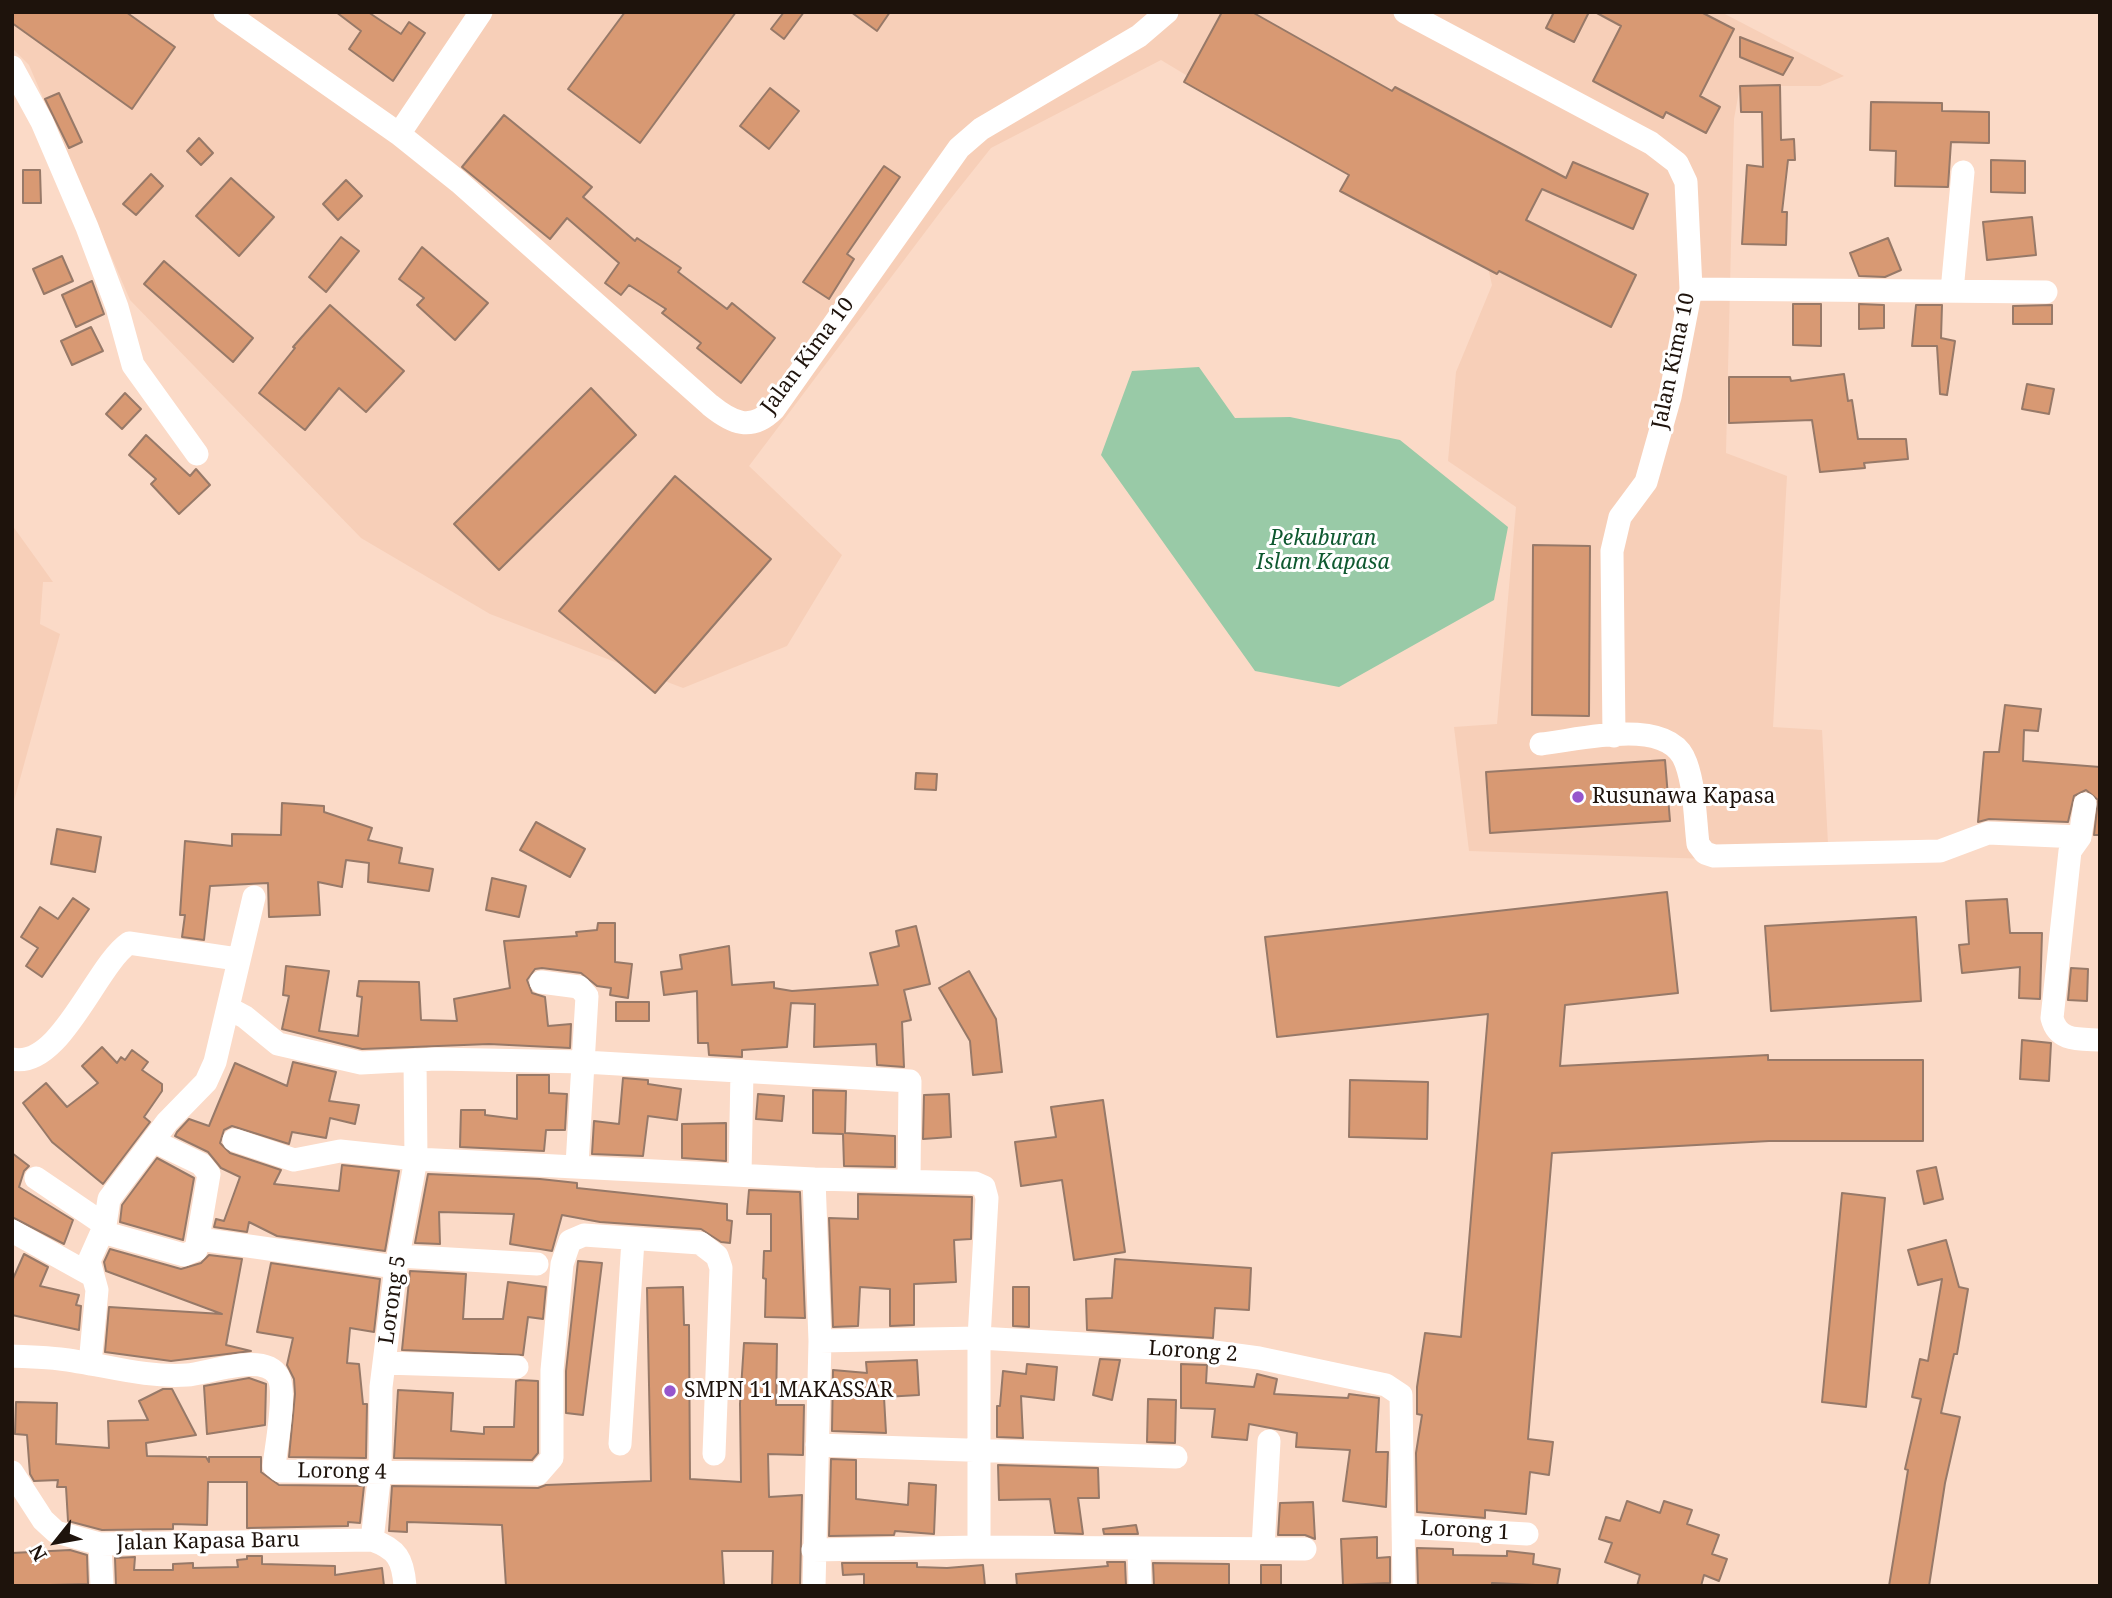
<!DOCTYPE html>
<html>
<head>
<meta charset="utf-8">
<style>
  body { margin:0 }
  #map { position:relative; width:2112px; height:1598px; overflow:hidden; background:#fbdac7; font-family:"Noto Serif",serif }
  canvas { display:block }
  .frame { position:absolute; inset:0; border:14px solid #1e130c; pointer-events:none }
  .north { position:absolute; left:21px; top:1507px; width:70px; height:70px; -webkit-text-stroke:5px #fff; paint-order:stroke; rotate:239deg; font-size:19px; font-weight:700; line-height:28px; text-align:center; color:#1e130c }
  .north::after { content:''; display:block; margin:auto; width:24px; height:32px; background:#1e130c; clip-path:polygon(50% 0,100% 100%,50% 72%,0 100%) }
</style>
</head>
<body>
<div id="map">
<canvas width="2112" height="1598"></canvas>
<div class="frame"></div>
<div class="north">N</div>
</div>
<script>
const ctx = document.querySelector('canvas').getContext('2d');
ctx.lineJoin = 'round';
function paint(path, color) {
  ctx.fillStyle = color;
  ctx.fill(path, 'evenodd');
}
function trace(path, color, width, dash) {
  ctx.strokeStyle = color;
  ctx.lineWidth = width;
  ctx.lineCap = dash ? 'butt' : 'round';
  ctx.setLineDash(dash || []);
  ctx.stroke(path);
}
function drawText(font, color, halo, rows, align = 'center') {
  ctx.font = font + ' "Noto Serif",serif';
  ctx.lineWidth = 6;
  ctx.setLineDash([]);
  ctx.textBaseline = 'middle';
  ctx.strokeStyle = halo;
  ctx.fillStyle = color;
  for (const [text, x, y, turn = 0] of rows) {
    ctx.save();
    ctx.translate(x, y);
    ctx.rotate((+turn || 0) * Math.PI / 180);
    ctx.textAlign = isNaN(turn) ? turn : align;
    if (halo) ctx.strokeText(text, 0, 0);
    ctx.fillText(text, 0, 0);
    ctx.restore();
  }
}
paint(new Path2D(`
  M12,12H1721L1844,76L1820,86H1740L1734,119L1726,453L1787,476L1773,727L1822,730L1829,863L1469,851L1454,727L1497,724L1516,507L1448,461L1456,372L1492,285L1485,255L1161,60L991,148L944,207L749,466L842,555L787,646L683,688L490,614L361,538L130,300L29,65L12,48Z
  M12,525L53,582H43L40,624L60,634L12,808Z`), '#f7cfb8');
paint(new Path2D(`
  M1199,367L1235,418L1290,417L1400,440L1508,527L1494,600L1339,687L1255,671L1101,455L1132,371Z`), '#99caa7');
const building = new Path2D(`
  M12,12H126L175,47L132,109L12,23Z
  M336,12H368L401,34L409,22L425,33L393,81L349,49L361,31Z
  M625,12H736L640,143L568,89Z
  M784,12H804L784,39L771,29Z
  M851,12H890L877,31Z
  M1222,12H1252L1392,91L1395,87L1566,178L1573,162L1648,194L1633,229L1542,189L1526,220L1636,275L1611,327L1499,271L1497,274L1340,191L1349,175L1184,82Z
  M1554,12H1589L1574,42L1546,28Z
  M1595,12H1701L1734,29L1700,96L1720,107L1706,133L1666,112L1663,118L1593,81L1621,26Z
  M1740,37L1793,58L1783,75L1740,57Z
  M1780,85L1781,140L1794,139L1795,160H1788L1782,212H1787L1786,245L1742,244L1747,165L1763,167L1762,112H1741L1740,86Z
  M770,88L799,111L769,149L740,126Z
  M59,93L82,142L69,148L45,99Z
  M1871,102L1942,103V111L1989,112V143L1951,142L1948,187L1895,186L1896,151L1870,150Z
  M504,115L592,187L583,197L635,241L637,238L681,268L678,272L727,309L732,303L775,338L741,383L697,348L701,343L662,313L666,309L629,285L621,295L605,283L619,263L567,218L550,239L462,167Z
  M199,138L213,153L201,165L187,151Z
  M1991,160L2025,161V193L1991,192Z
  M884,166L900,177L847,254L854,259L829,299L803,282Z
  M23,170H40L41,203H23Z
  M151,174L163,186L136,215L123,204Z
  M231,178L274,217L239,256L196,216Z
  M346,180L362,196L338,220L323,204Z
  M2032,217L2036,255L1987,260L1983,222Z
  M341,237L359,251L326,292L309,277Z
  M1888,238L1901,270L1885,277L1859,276L1850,253Z
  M422,247L488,303L455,340L417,305L424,298L399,279Z
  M62,256L73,281L44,294L33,269Z
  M164,261L253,338L233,362L144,284Z
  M92,281L104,314L76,327L62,295Z
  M1793,304H1821V346L1793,345Z
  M1859,304L1884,305V328L1859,329Z
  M330,305L404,371L366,412L339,388L305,430L259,393L295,348L293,347Z
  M1916,305H1942L1941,338L1955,341L1947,395L1940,394L1937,346H1912Z
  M2052,305V324H2013V306Z
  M91,327L103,351L72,365L61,341Z
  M1844,374L1848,401L1852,400L1858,439H1906L1908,459L1864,463L1865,468L1820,472L1812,420L1729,423V377H1790L1791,381Z
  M2027,384L2054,389L2049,414L2022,409Z
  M591,388L636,435L499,570L454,524Z
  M125,393L141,409L122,429L106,414Z
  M146,435L190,476L196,469L210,485L179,514L151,484L156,479L129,455Z
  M675,476L771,559L655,693L559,611Z
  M1533,545L1590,546L1589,716L1532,715Z
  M2005,705L2041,709L2038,731L2024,730L2023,761L2100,767V835H2094L2098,800L2086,790L2074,796L2068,822L1989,819L1978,822L1984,752H1999Z
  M1665,760L1670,821L1490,833L1486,772Z
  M916,773L937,774L936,790L915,789Z
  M282,803L324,806V812L372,828L368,840L402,848L399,863L433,869L429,891L368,882L369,863L346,860L342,887L318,882L320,915L269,917L268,883L210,886L204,940L182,937L185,915H180L185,841L232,846V834L281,835Z
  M536,822L585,849L570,877L520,850Z
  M57,829L101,837L95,872L51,864Z
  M492,878L526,886L519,917L486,910Z
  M1667,892L1678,993L1565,1005L1560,1066L1768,1055V1060H1923V1141H1769L1552,1153L1528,1439L1553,1442L1549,1475L1530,1472L1526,1514L1485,1510V1518L1417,1512L1416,1453L1422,1415L1417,1414V1387L1425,1333L1461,1337L1488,1014L1277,1037L1265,937Z
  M73,898L89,909L42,977L26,966L38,948L21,937L40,907L58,919Z
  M2007,899L2010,933H2042L2040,999L2019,998L2020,967L1962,973L1959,945L1969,944L1966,901Z
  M1916,917L1921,1001L1771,1011L1765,926Z
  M598,923H615V962L632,964L628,998L610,995L611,988L597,986L581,973L542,968L535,969L527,980L532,993L545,997L548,1026L571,1024L570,1048L489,1044L362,1049L282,1029L289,996L283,995L286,966L329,971L319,1031L358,1036L362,997L357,996L359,981L419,982L421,1020L457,1021L454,999L510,988L504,941L577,936L576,932L597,930Z
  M916,926L930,984L904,990L911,1020L902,1022L904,1067L877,1065L876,1044L814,1047L815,1004L791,1003L787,1047L742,1050V1057L709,1055L708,1043H698L697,991L664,995L661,972L682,969L680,955L729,946L732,985L774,982V988L792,991L878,985L870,953L899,946L896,931Z
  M2071,968L2088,969L2087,1001L2068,1000Z
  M969,971L996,1019L1002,1072L973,1075L970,1041L939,988Z
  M616,1002H649V1021H616Z
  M2022,1040L2051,1043L2049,1081L2020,1079Z
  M102,1047L117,1063L121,1057L125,1060L132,1050L148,1062L142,1070L162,1084V1091L144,1117L150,1122L103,1184L52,1142L23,1103L46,1083L67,1107L98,1083L82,1066Z
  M293,1062L336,1072L329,1101L359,1105L355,1124L330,1118L326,1138L292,1132L289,1144L232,1126L224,1130L220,1143L230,1153L281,1170L274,1184L339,1191L342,1165L399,1171L385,1251L277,1236L249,1222L247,1232L214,1227L216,1219L224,1221L240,1177L221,1168L208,1152L175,1136L177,1132L189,1119L209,1126L235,1063L287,1086Z
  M517,1075H549V1093L567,1094L565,1130H546L544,1151L460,1147L461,1110H485V1115L517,1119Z
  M623,1078L648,1080V1084L681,1089L677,1120L648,1116L643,1156L592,1154L594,1121L619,1124Z
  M1350,1080L1428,1082L1427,1139L1349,1137Z
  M813,1090L846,1091L845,1133L895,1136V1167L844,1166L843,1134L813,1133Z
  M758,1094L784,1096L782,1121L756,1119Z
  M949,1094L951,1137L923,1139L924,1095Z
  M1103,1100L1125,1252L1074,1260L1062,1180L1021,1186L1015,1142L1056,1137L1051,1107Z
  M726,1123V1161L682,1158V1124Z
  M12,1153L29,1166L24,1171L19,1187L73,1220L64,1244L12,1217Z
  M157,1158L194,1178L183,1240L120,1222L122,1205Z
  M1936,1167L1943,1199L1924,1204L1917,1171Z
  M428,1174L540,1179L577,1183V1188L727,1204V1220L732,1221L730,1243L721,1242L701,1229L600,1222L562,1215L552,1251L510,1244L514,1214L439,1212L440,1244L415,1243Z
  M749,1190L800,1192L805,1318L765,1317L766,1279L763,1278L764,1251H771V1214H747Z
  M1842,1193L1885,1198L1866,1407L1822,1402Z
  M858,1194L972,1197L971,1239L954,1240L956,1282L914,1284V1325L890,1326V1289L860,1287L858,1326L833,1327L829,1218L858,1219Z
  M1946,1240L1959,1287L1968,1289L1957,1354H1954L1941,1413L1960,1417L1945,1483L1929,1586H1889L1908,1470L1905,1469L1921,1399L1912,1397L1920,1359L1928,1361L1942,1279L1918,1285L1908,1250Z
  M110,1249L181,1269L201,1263L209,1255L242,1259L226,1345L251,1351L171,1361L105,1352L109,1307L222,1314L106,1271L104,1262Z
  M24,1254L48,1267L40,1286L79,1295L76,1305L81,1306L79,1330L12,1315V1281Z
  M1115,1259L1251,1268L1249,1310L1215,1308L1213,1338L1087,1330L1086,1299L1112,1298Z
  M578,1261L602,1263L583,1415L566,1413V1371Z
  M271,1263L380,1279L374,1332L350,1328L347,1363L359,1364L363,1404H367L366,1458L289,1457L295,1394L294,1379L287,1365L293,1338L257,1332Z
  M410,1271L466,1274L463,1319H503L508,1282L546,1287L543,1319L528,1317L523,1355L402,1350Z
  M683,1287L684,1325H689L690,1479L741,1482L740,1404L744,1343L777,1344L776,1405H804L803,1455L768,1454L769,1497L802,1495L800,1586H772L773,1551H722L724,1586H506L502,1525L407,1522V1532L389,1531L392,1486L538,1488L546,1485L651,1481L647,1288Z
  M1013,1287H1029V1327L1013,1326Z
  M1100,1359L1120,1360L1112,1400L1093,1395Z
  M917,1360L919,1395L884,1397L886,1433L832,1431L833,1370L867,1373L866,1362Z
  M1027,1364L1057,1367L1054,1400L1021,1396L1023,1438L997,1437V1406H1000L1003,1371L1026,1374Z
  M1181,1364L1207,1365L1206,1383L1254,1387L1257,1374L1277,1379L1274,1394L1348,1398L1349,1394L1379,1398L1376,1452H1388L1386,1507L1343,1501L1350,1450L1296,1447L1297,1433L1249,1424L1247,1440L1212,1437L1215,1409L1181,1408Z
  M249,1378L266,1384L265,1425L207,1434L204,1386Z
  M520,1380L538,1381V1453L532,1460L394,1458L398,1390L453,1393L451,1431L484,1434V1427H514L516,1381Z
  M163,1389H172L196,1435L146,1443L147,1456L206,1457L209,1462V1457H261V1472L279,1485L364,1486L360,1523L348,1522V1526L247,1528V1482H208L207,1525L173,1524V1529L102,1530L68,1521L66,1487H57L58,1480L34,1481L30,1474L27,1435L15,1434L16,1402L57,1403L56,1444L109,1448L108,1421L148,1420L139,1401Z
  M1148,1399L1176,1400L1175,1443L1147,1442Z
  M831,1459L856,1460V1499L908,1505L909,1483L936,1485L934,1534L895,1531L894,1535L829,1536Z
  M998,1465L1098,1468L1099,1498H1078L1083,1534L1055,1533L1050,1499L999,1500Z
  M1627,1501L1660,1513L1664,1501L1692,1510L1687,1524L1719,1535L1712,1554L1727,1559L1719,1581L1704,1575L1701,1586H1637L1640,1575L1605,1562L1612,1543L1599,1539L1606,1517L1620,1521Z
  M1313,1502L1315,1539L1305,1535H1278L1280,1503Z
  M1136,1525L1138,1534H1104L1103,1529Z
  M1377,1537V1558L1390,1557V1583L1343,1585L1341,1539Z
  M1417,1548L1453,1549V1555L1507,1556V1551L1534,1554L1533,1564L1560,1569L1557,1586L1492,1583V1586H1418Z
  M70,1550L87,1555L88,1584L12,1586V1553Z
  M247,1556H262V1564L335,1566V1575L382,1568L384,1586H116L115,1558L135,1557L134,1570H173V1564L193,1563V1568L238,1567L237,1560L247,1559Z
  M1107,1562H1125L1126,1586H1017L1016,1574L1108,1566Z
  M842,1563H917V1567L947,1568L983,1565L985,1586H864V1574L843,1575Z
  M1153,1563L1229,1564V1586H1154Z
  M1261,1565H1281V1586H1261Z`);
paint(building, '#d89973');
trace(building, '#977968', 2);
trace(new Path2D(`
  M225,12L399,134L459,182L710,405C732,423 751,432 774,409L959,148L981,129L1139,36L1167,12
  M1405,12L1651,143L1677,163L1686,182L1691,289L1670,397L1646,482L1620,517L1612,551L1614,736
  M12,67L42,122L87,227L117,307L133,365L197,454
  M399,134L481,12
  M1691,289L2046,292
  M1952,291L1963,172
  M1541,744C1580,740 1670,715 1686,763C1695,788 1695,818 1698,844L1705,853L1714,856L1940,851L1988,833L2080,837L2085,804
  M2080,837L2070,851L2052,1018C2058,1042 2079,1039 2100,1040
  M541,982L579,987L587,996L577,1165
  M230,1009L245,1017L278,1044L361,1063L436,1059L584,1062L910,1081L909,1180
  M12,1059C60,1070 96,965 129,943L237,959
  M234,1140L294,1160L340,1151L416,1159L814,1179L820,1341L814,1586
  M740,1175L742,1071
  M36,1178L105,1225
  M814,1179L975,1183L984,1187L987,1198L979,1338L1207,1351L1259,1358L1386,1385L1401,1395L1404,1586
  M12,1231L93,1276
  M102,1232L184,1255L196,1250L209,1174L201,1164L153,1141
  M199,1239L396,1267
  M398,1256L537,1264
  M820,1341L979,1338V1547
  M12,1356C28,1357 44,1357 60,1359C102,1364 144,1378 187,1375C207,1374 264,1351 278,1376C287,1391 276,1447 274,1466L280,1471L538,1474L552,1458V1370L562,1264L570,1241L584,1235L700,1243L717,1256L721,1268L714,1454
  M384,1363L517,1367
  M90,1364L97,1290L89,1261L105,1225L109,1199L167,1122L206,1082L215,1062L254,897
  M620,1444L633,1240
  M817,1445L1176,1457
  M12,1472L43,1520L56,1532L100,1544L372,1540C397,1549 403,1559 405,1586
  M1403,1527L1527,1534
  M372,1540L380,1472L381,1387L396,1267L416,1159L415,1060
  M100,1544L102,1586
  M1263,1548L1269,1441
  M1139,1549L1140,1586
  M813,1550L979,1547L1305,1549`), '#fff', 23);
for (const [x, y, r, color] of [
  [1578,797,7,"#9656cc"],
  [670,1391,7,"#9656cc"]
]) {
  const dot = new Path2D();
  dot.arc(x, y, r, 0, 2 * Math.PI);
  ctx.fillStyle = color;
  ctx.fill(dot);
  trace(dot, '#fff', 2.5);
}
drawText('21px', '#1e130c', '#fff', [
  ["Jalan Kima 10",808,356,-53],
  ["Jalan Kima 10",1674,361,-78],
  ["Lorong 5",393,1300,-82],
  ["Lorong 2",1193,1352,4],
  ["Lorong 4",342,1472,1],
  ["Lorong 1",1465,1531,3],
  ["Jalan Kapasa Baru",208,1542,-1]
]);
drawText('italic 21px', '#0f5930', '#fff', [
  ["Pekuburan",1323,539],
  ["Islam Kapasa",1323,563]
]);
drawText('21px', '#1e130c', '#fff', [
  ["Rusunawa Kapasa",1592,797],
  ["SMPN 11 MAKASSAR",684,1391]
], 'left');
</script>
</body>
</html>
